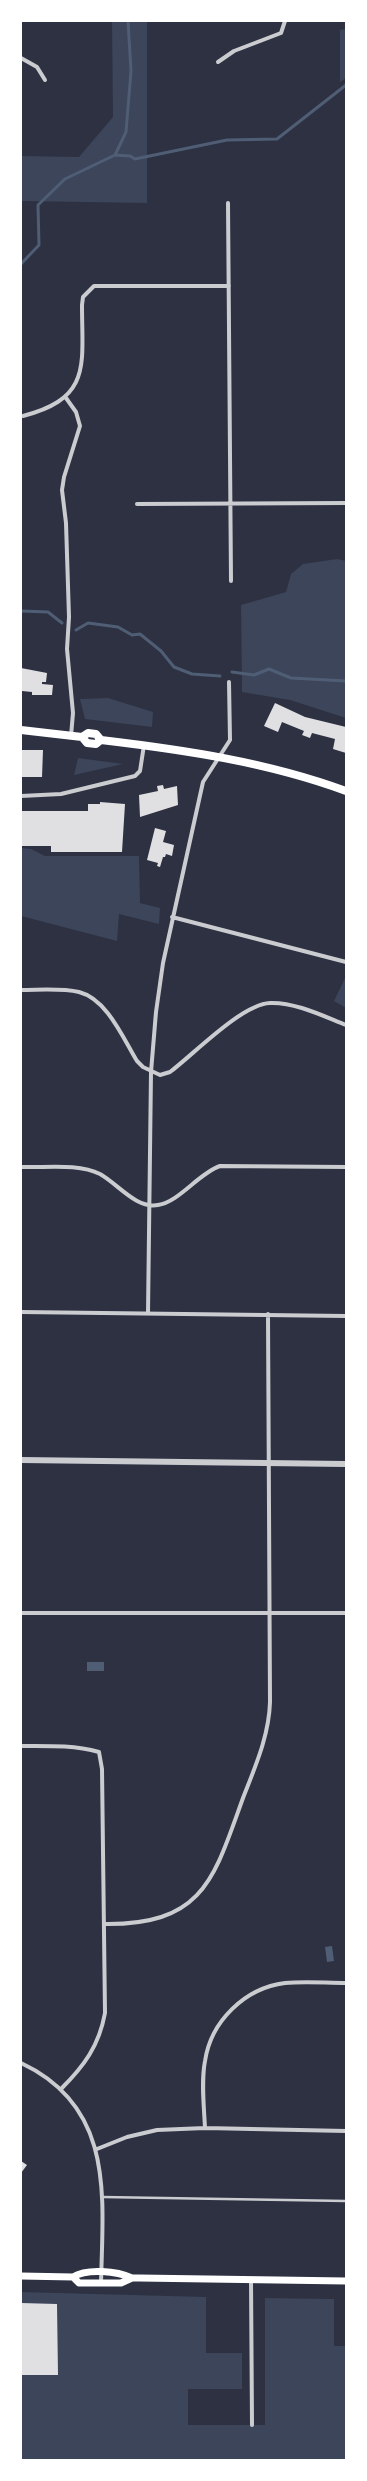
<!DOCTYPE html>
<html>
<head>
<meta charset="utf-8">
<style>
  body { margin:0 }
  #map { position:relative; width:367px; height:2481px; overflow:hidden; background:#2d3142; font-family:"PT Sans Narrow",sans-serif }
  canvas { display:block }
  .frame { position:absolute; inset:0; border:22px solid #fff; pointer-events:none }
</style>
</head>
<body>
<div id="map">
<canvas width="367" height="2481"></canvas>
<div class="frame"></div>
</div>
<script>
const ctx = document.querySelector('canvas').getContext('2d');
ctx.lineJoin = 'round';
function paint(path, color) {
  ctx.fillStyle = color;
  ctx.fill(path, 'evenodd');
}
function trace(path, color, width, dash) {
  ctx.strokeStyle = color;
  ctx.lineWidth = width;
  ctx.lineCap = dash ? 'butt' : 'round';
  ctx.setLineDash(dash || []);
  ctx.stroke(path);
}
paint(new Path2D(`
  M112,21H147V203L21,201V156L79,157L113,117Z
  M346,29V78L340,82V30Z
  M337,559L346,561V718L290,700L242,692L241,605L286,592L291,574L303,564Z
  M108,698L153,712L152,727L85,719L80,699Z
  M78,758L123,764L74,775Z
  M21,848L31,849L45,856H139L140,903L160,908L159,924L119,914L117,941L21,916Z
  M346,976V1008L334,1001Z
  M21,2292L206,2297V2353H242V2389H188V2425H265V2298L334,2299V2346H346V2460H21Z`), '#3c4559');
paint(new Path2D(`
  M87,1662H104V1671H87Z
  M332,1946L334,1961L327,1962L325,1947Z`), '#4f5d75');
trace(new Path2D(`
  M115,155L126,132L131,71L128,21
  M21,264L39,245L38,205L65,179L115,155L130,156L135,159L227,140L277,139L346,85
  M21,611L48,612L62,623
  M76,630L88,623L118,627L132,635L140,634L161,651L174,667L192,674L220,676
  M232,672L254,675L269,669L291,678L346,681`), '#4f5d75', 3);
paint(new Path2D(`
  M21,668L47,673L46,682H42V684L53,685L52,695H32V692L22,691Z
  M275,703L305,717L346,727V753L333,749L335,739L312,733L310,738L302,735L304,731L282,722L278,732L264,726Z
  M21,750H43L42,777H21Z
  M163,785L164,789L177,786L178,805L140,817L139,795L158,791L157,786Z
  M100,802L125,804L122,852H51V846H21V811H88V804H100Z
  M155,828L166,831L163,842L174,845L172,856L166,854L165,857H163L160,867L157,866L158,863L147,860Z
  M21,2161L27,2165L21,2173Z
  M21,2303L57,2304L58,2375H21Z`), '#e0e0e3');
trace(new Path2D(`
  M102,2197L346,2201`), '#caccd0', 2.5);
trace(new Path2D(`
  M21,58L37,67L45,80
  M218,62L234,51L281,33L285,21
  M228,203L231,581
  M66,398L76,412L80,426L64,477L62,490L66,523L69,617L67,649L73,713L71,736
  M23,416C92,398 82,365 82,305L83,297L94,286H229
  M137,504L346,503
  M21,796L61,794L135,776L140,771L144,745
  M172,917L346,962
  M21,990C40,990 61,988 79,992C107,999 123,1038 137,1061L143,1067L160,1075L170,1072C194,1054 242,1004 270,1003C295,1002 323,1016 346,1025
  M21,1167C45,1168 78,1163 100,1174C118,1184 136,1209 158,1205C179,1202 199,1173 220,1166L346,1167
  M21,1312L346,1316
  M148,1313L151,1072L156,1012L163,963L203,782L230,740L229,682
  M21,1613H346
  M21,1746C48,1746 73,1745 99,1752L102,1769L105,2013C99,2046 84,2066 61,2089
  M105,1924C204,1925 214,1878 243,1798C255,1767 269,1736 270,1702L268,1314
  M21,2063C115,2107 103,2196 101,2283
  M205,2128C204,2106 201,2082 205,2061C211,2021 245,1988 285,1983C305,1981 326,1983 346,1983
  M97,2149L127,2137L157,2130L205,2128L346,2131
  M251,2279L252,2425`), '#caccd0', 4);
trace(new Path2D(`
  M21,1460L346,1464`), '#caccd0', 6);
trace(new Path2D(`
  M21,2276L73,2277C87,2268 117,2271 132,2278
  M73,2277L79,2283H121L132,2278H139L346,2281`), '#fff', 7);
trace(new Path2D(`
  M21,730L82,737L88,733L96,734L101,740C185,750 267,762 346,791
  M82,737L87,743L96,744L101,740`), '#fff', 8);
</script>
</body>
</html>
